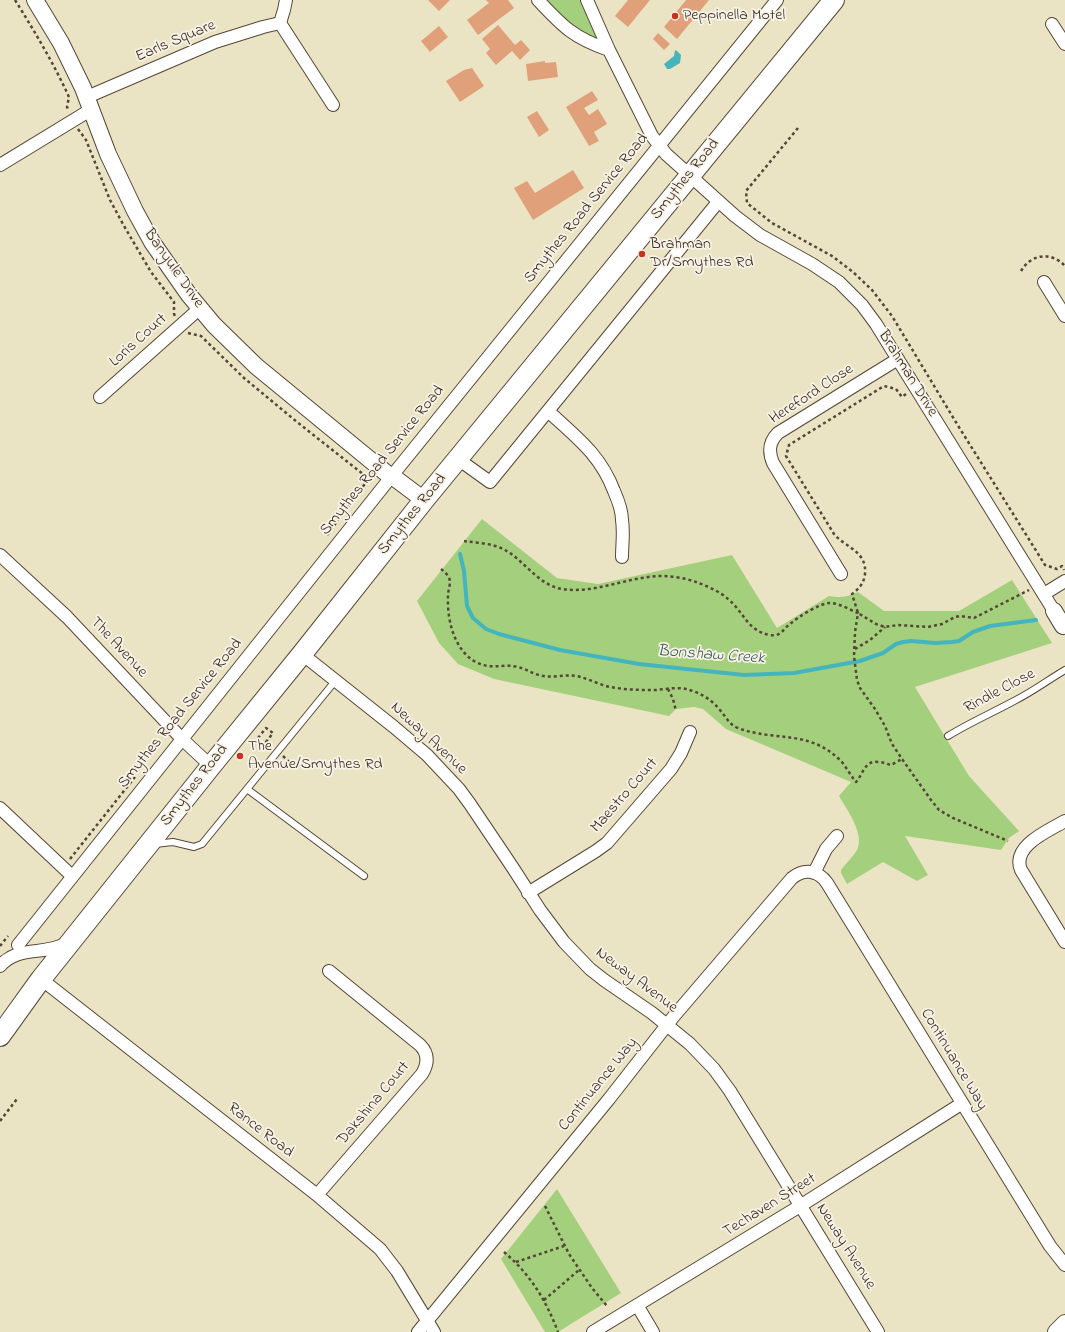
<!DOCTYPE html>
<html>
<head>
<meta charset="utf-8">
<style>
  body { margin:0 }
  canvas { display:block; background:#ebe4c4 }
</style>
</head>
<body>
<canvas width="1065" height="1332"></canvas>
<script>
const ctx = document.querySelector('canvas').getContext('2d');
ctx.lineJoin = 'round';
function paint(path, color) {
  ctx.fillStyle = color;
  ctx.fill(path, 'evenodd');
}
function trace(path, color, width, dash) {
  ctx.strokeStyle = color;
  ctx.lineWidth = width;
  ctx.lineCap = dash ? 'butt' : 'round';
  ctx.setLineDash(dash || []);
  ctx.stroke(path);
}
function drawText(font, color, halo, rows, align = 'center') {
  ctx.font = font + ' "Indie Flower",sans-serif';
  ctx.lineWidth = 3.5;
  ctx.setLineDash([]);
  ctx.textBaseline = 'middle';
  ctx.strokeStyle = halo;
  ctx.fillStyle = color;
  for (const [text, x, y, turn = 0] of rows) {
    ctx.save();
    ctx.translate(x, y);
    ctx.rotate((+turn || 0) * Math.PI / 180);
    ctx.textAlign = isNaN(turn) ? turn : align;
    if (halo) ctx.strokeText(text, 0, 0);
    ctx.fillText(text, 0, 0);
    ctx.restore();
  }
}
paint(new Path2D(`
  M544,0H581L598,37L595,39L576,30Z
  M482,519L557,578L598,584L732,555L777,628L829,596C840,598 848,597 858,592L884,611H959L1012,580L1052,643L915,687L969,776L1019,831L1009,838L1001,850L905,836L928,875L917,881L883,862L847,884L841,873V870C846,863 853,857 857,850C865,834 847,810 839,796L851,782L726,729L703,709L694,707L676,709L669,716L494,679L458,664L439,643L417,601Z
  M557,1189L621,1293L558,1332H545L501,1259Z`), '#a4d07d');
paint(new Path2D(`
  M675,50L677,51L681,55L680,63L670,69H667L664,64L674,56Z`), '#44b4bd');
trace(new Path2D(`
  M460,554L464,571L467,606L473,618L486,629L499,634L560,650L639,664L744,675L794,673L860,661L883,653L896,644L903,642L911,641L935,643L952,642L959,641L973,632L990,626L1036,620`), '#44b4bd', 4);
paint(new Path2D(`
  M428,0H450L439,11Z
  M486,0H508L514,8L478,35L467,20L489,3Z
  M628,0H650L628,27L615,16Z
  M686,0H709L677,39L664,27Z
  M498,25L515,45L521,40L530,50L520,60L512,51L496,65L486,53L490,49L482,39Z
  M439,26L448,37L430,52L421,41Z
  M658,33L670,44L664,50L653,39Z
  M545,61V63L556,62L558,77L528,81L526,64Z
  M472,68L484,86L460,102L446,81L464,70Z
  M592,91L598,100L584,108L589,115L598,109L607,124L594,132L599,141L589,146L566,107Z
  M537,111L549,130L539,137L527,117Z
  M573,170L584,188L533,220L514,188L527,181L535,193Z`), '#dfa07a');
const service = new Path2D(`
  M948,736C969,723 992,713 1014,701C1032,692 1048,680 1065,670
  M247,789L364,876
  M155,844L173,842L194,847L202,844L336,680`);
const minor = new Path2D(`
  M538,0C563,27 574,38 609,50
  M587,0L609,50L652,136L666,154L735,216L760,235L812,264L839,282L862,305L876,324L1054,611
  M280,23L284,10L286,0
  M1052,24L1065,44
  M87,97L215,42L263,27L280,23L333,105
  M0,165L92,109
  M1044,282L1065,316
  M100,397L199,309
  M548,411C576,437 600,454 614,491C618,500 622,510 622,520C624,533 622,545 622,557
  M458,459L490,482L718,202
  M0,555L67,617L182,739L211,766
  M841,574L773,463C768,451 769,442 778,433L898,359
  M1044,594L1065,581
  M302,654L394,727L427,755L459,789L470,804L513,868L540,910L564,942L590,969L604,980L652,1013L690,1044L714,1069L730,1091L878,1332
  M0,808L72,876
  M1065,821C1048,831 1011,846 1021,870L1065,942
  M814,873L826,849L837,836
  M528,893L596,851L607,843L671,769L681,753L690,732
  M18,945L391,477L777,0
  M0,966C18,945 44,956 67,943
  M41,979L317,1195L380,1249L397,1271L434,1332
  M317,1195L422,1074C428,1064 429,1054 420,1045L329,971
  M637,1305L653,1332
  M418,1332L609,1099L674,1016L792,878C804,868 818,870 827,883L1050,1246L1065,1265
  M593,1332L800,1206L961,1104`);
const tertiary = new Path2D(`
  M35,0L61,43L83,88L108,154L135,211L152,242L189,295L214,325L256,366L391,477
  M392,476L424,500
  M1054,611L1063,626
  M1056,1332L1065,1323`);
const primary = new Path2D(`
  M0,1036L41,979L211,766L302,654L424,500L834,0`);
trace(service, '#554637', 8);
trace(minor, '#554637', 14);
trace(tertiary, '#554637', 18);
trace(primary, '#554637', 22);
trace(new Path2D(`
  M15,0C35,32 54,64 69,97L67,107L69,111
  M798,128L746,191L747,203L772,223L832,256L853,272L872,290L892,316L957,424L1045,565L1057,569L1062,566L1064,570
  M78,129L86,140L110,200L124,226L151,272L174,302V314L175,316
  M1021,271C1031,254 1051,251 1065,266
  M188,333L201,336L244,378L297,422L368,478L367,481L327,535
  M906,394L902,397L896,389L884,386L789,445L786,456L834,534C846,548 867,551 865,574C864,583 859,589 852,594L858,613L876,624L885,627L898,625L928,627L942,624L955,617L960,616L974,618L1029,590
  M464,541C477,543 493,543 505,550C525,561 538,585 562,589C595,594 627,577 660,576C672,576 685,578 696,582C707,586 719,591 728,599C744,612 747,631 770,635C781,637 783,629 790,624C798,617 820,603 830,603C839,603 850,610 858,613L855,632L854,656L857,680L860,688L875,709L885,726L892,744L902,759L931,800L939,810L953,818L1008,841
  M441,569C445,572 449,576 450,581C450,586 448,591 448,596C447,618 453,648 474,661C491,671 502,663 518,667C527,669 534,675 544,676C554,678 565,674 577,676C590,679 603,687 617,688C630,690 643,690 656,690C666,689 677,687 686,689C699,692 711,699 719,709C726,716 728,724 738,728C775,742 808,729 840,760C846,766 850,775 856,782C863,774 865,760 878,762C883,762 887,764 891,765L902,759
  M855,649L870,640L885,627
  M668,689L673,699L676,711
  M258,738L266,728L273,733L266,742L271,747
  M283,756L289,762
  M70,859L135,777
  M0,946L8,936
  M0,1121L17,1099
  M545,1206L569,1254L592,1288L607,1306
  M504,1252C530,1274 546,1300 558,1332
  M516,1262L564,1246
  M544,1300L579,1270`), '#554637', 2.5, [3, 3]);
trace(service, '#fff', 6);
trace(minor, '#fff', 12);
trace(tertiary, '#fff', 16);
trace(primary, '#fff', 20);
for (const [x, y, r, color] of [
  [675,16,4,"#c8321e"],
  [642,254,4,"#c8321e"],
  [240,756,4,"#c8321e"]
]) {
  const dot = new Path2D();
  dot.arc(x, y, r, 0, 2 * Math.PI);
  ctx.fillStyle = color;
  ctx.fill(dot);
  trace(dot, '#f7f3e8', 1.5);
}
drawText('16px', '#3b2a1e', '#f7f3e8', [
  ["Peppinella Motel",683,16],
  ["Brahman",650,245],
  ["Dr/Smythes Rd",650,263],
  ["The",248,747],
  ["Avenue/Smythes Rd",248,765]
], 'left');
drawText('16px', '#3b2a1e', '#f7f3e8', [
  ["Earls Square",176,42,-23],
  ["Smythes Road",686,180,-51],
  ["Smythes Road Service Road",587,209,-51],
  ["Banyule Drive",173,269,55],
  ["Loris Court",139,341,-42],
  ["Brahman Drive",907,374,58],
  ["Hereford Close",812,395,-33],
  ["Smythes Road Service Road",383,461,-51],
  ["Smythes Road",413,515,-51],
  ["The Avenue",118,648,47],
  ["Rindle Close",1000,692,-28],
  ["Smythes Road Service Road",181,714,-51],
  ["Neway Avenue",428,739,43],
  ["Smythes Road",195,786,-52],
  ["Maestro Court",625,796,-49],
  ["Neway Avenue",636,981,37],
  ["Continuance Way",953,1060,59],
  ["Continuance Way",599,1085,-51],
  ["Dakshina Court",374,1104,-50],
  ["Rance Road",260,1131,38],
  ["Techaven Street",770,1206,-32],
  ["Neway Avenue",845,1247,58]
]);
drawText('italic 17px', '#3e5a56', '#f7f3e8', [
  ["Bonshaw Creek",711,656,4]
]);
</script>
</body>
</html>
